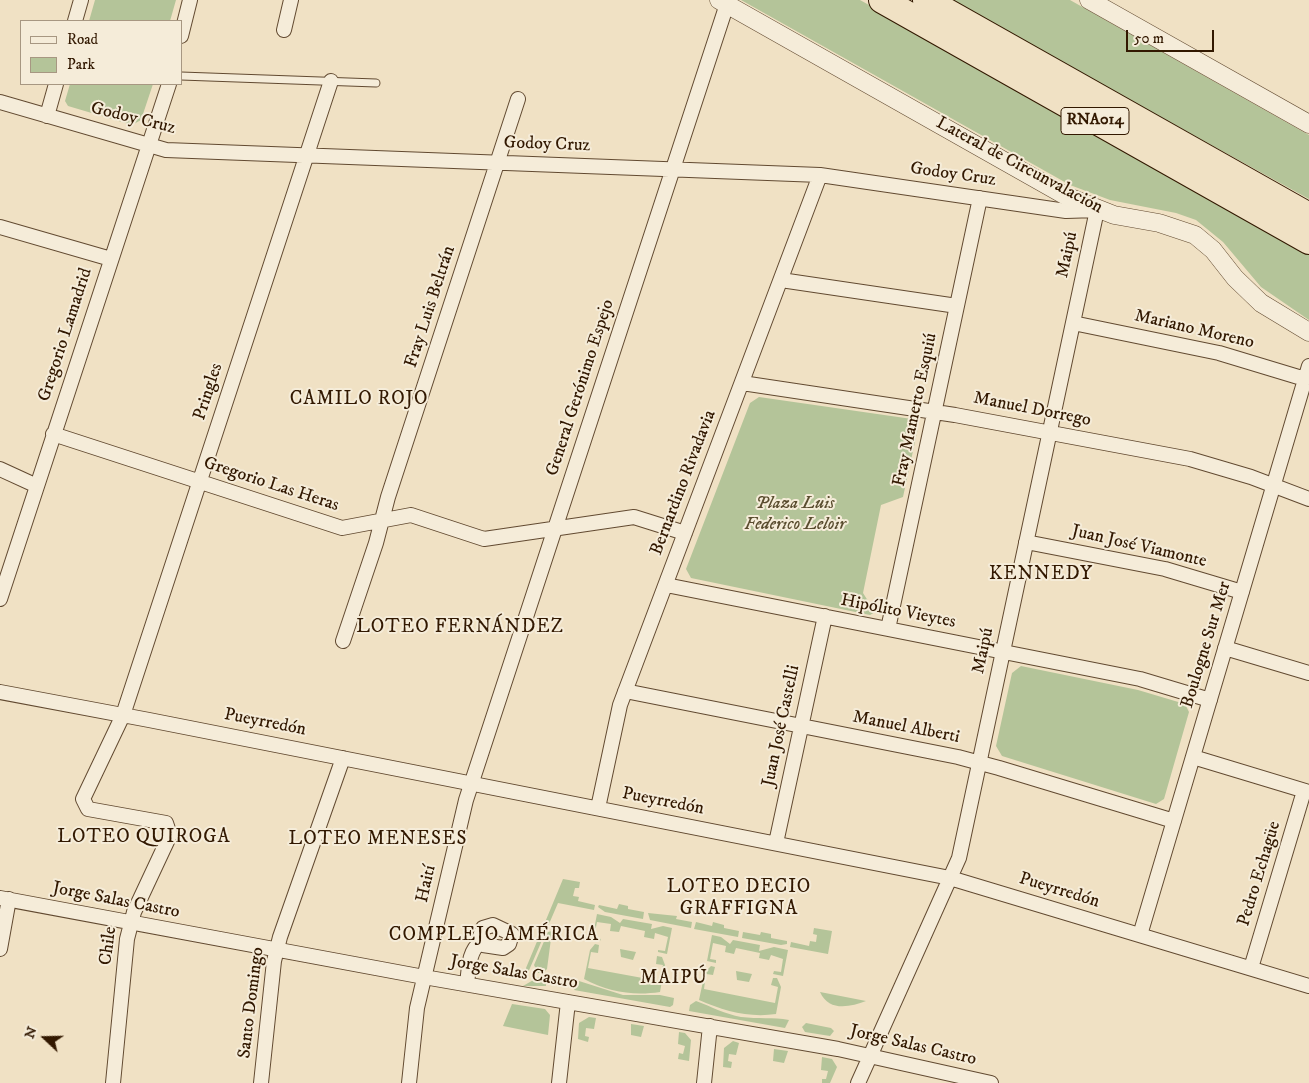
<!DOCTYPE html>
<html>
<head>
<meta charset="utf-8">
<style>
  body { margin:0 }
  #map { position:relative; width:1309px; height:1083px; overflow:hidden; background:#f0e1c4; font-family:"IM FELL DW Pica",serif }
  canvas { display:block }
  .legend { position:absolute; left:20px; top:20px; width:162px; height:65px; box-sizing:border-box; background:#f5ecd9; border:1px solid #a79782; margin:0; padding:6px 9px; list-style:none; font-size:15px; color:#321800 }
  .legend li { display:flex; align-items:center; gap:10px; height:25px }
  .legend b { width:25px; border:1px solid #a79782 }
  .north { position:absolute; left:20px; top:1013px; width:50px; height:50px; -webkit-text-stroke:4px #f5ecd9; paint-order:stroke; rotate:291deg; font-size:14px; font-weight:700; line-height:20px; text-align:center; color:#321800 }
  .north::after { content:''; display:block; margin:auto; width:18px; height:22px; background:#321800; clip-path:polygon(50% 0,100% 100%,50% 72%,0 100%) }
  .scale { position:absolute; left:1126px; top:30px; width:88px; height:22px; box-sizing:border-box; border:2px solid #321800; border-top:0; padding-left:6px; font-size:15px; line-height:18px; white-space:nowrap; color:#321800; -webkit-text-stroke:4px #f5ecd9; paint-order:stroke }
</style>
</head>
<body>
<div id="map">
<canvas width="1309" height="1083"></canvas>
<ul class="legend">
<li><b style="height:6px;background:#f5ecd9"></b>Road</li>
<li><b style="height:14px;background:#b4c499"></b>Park</li>
</ul>
<div class="north">N</div>
<div class="scale">50 m</div>
</div>
<script>
const ctx = document.querySelector('canvas').getContext('2d');
ctx.lineJoin = 'round';
function paint(path, color) {
  ctx.fillStyle = color;
  ctx.fill(path, 'evenodd');
}
function trace(path, color, width, dash) {
  ctx.strokeStyle = color;
  ctx.lineWidth = width;
  ctx.lineCap = dash ? 'butt' : 'round';
  ctx.setLineDash(dash || []);
  ctx.stroke(path);
}
function drawText(font, color, halo, rows, align = 'center') {
  ctx.font = font + ' "IM FELL DW Pica",serif';
  ctx.lineWidth = 4;
  ctx.setLineDash([]);
  ctx.textBaseline = 'middle';
  ctx.strokeStyle = halo;
  ctx.fillStyle = color;
  for (const [text, x, y, turn = 0] of rows) {
    ctx.save();
    ctx.translate(x, y);
    ctx.rotate((+turn || 0) * Math.PI / 180);
    ctx.textAlign = isNaN(turn) ? turn : align;
    if (halo) ctx.strokeText(text, 0, 0);
    ctx.fillText(text, 0, 0);
    ctx.restore();
  }
}
paint(new Path2D(`
  M95,0H176L170,21H89Z
  M741,0H860L889,16L1309,253V320L1261,287L1223,242L1196,220L1176,213L1110,200L1070,185Z
  M949,0H1070L1309,135V199Z
  M70,84H153L141,120L132,125L68,106L65,101Z
  M759,397L912,419L918,428L903,497L881,505L863,593L875,612L870,615L691,578L686,569L750,403Z
  M1021,666L1138,690L1185,704L1189,712L1164,799L1156,804L1002,756L996,746L1012,673Z
  M563,879L580,882L579,888H575L573,896L579,897L578,901L595,905L594,910L558,903L527,975L521,980Z
  M619,904L628,906V909L644,912L643,919L605,912L598,907L599,905L617,909Z
  M648,913L677,916L676,919L692,922L691,928L650,920Z
  M597,914L611,917L620,923L623,919L652,924L651,929L663,926L672,928L667,954L658,952V950L665,951L668,937L655,933L654,939L644,937L645,931L621,926L619,932L610,931L611,924L597,922L594,937L601,939L600,941L592,940Z
  M696,922L712,926L713,922L724,925V928L739,931L738,937L694,929Z
  M814,928L832,931L828,954L790,947L791,942L809,946L810,941L816,942L817,935L813,934Z
  M552,931L547,969L543,973H538L534,965L548,932Z
  M743,932L760,935L761,932L771,934V938L787,941V944L781,945L742,938Z
  M712,935L721,937L730,944L733,940L760,945L759,951L774,947L788,950L783,976L773,974L774,971L781,972L783,959L771,955L769,960L759,958L760,953L736,948L734,954L725,952L726,946L713,943L710,959L716,960V963L707,961Z
  M595,944L599,945L598,953L591,952L588,968L659,981L663,965L656,964L657,956L662,957L665,965L660,992C633,996 609,992 584,979L590,950Z
  M620,949L636,952L633,960L621,957Z
  M711,966L715,967L713,975L706,974L704,989L775,1003L778,987L771,985L773,978H777L781,987L776,1014C749,1018 724,1011 699,1000L705,972Z
  M736,971L752,974L749,982L737,980Z
  M542,975L546,978V986H523Z
  M579,981L623,995H660L674,998L673,1005L670,1007L574,990Z
  M820,992L866,1001C850,1007 829,1012 820,992Z
  M696,1001C712,1007 725,1014 741,1017C758,1019 773,1017 789,1020L785,1028L689,1011L690,1005Z
  M512,1004L545,1009L550,1015L548,1035L503,1026Z
  M589,1017L596,1018L594,1029L586,1028L585,1036L589,1037L588,1042L578,1039L579,1023Z
  M806,1023L831,1028L834,1031L830,1036L805,1032L802,1027Z
  M631,1024L644,1026L641,1037L631,1035Z
  M679,1032L685,1033L691,1040L689,1061L678,1059L679,1053L683,1054L685,1046L678,1044Z
  M733,1041L739,1043L736,1055L729,1054L728,1061L732,1062L731,1068L723,1067L724,1048Z
  M774,1049L788,1051L784,1063L773,1061Z
  M822,1057L832,1059L837,1067L830,1083H822V1079H826L828,1071L821,1070Z`), '#b4c499');
const service = new Path2D(`
  M181,76L376,83`);
const minor = new Path2D(`
  M75,21L81,0
  M284,30L291,0
  M181,36L190,0
  M0,102L166,150L820,175L1066,211L1097,210L959,858L858,1083
  M47,116L56,84
  M0,227L111,259
  M781,280L957,306
  M1073,323L1219,353L1305,379
  M742,383L955,415L1190,459L1251,477L1309,499
  M53,434L342,528L411,515L484,539L634,517L685,533
  M0,469L37,486
  M1026,542L1165,569L1242,592
  M666,585L1140,679L1210,700
  M0,599L169,84
  M888,629L980,198
  M343,641L376,543L388,497L518,99
  M1225,648L1309,673
  M625,691L958,757L999,768L1174,821
  M0,692L149,720L950,878L1309,986
  M1193,757L1309,792
  M598,808L620,705L820,175
  M776,843L825,616
  M0,898L424,977L838,1049L991,1083
  M493,925L512,934L509,944L503,948L483,945L479,939L483,928Z
  M1140,935L1309,366
  M0,949L9,899
  M1251,968L1304,791
  M467,984C469,970 468,951 481,942
  M113,1083L127,939L134,912L170,835L166,823L88,809L83,799L123,715L331,81
  M261,1083L274,961L280,937L343,758
  M409,1083L417,1008L466,800L727,4
  M559,1083L568,1002
  M704,1083L710,1026`);
const tertiary = new Path2D(`
  M719,0L1066,196L1114,215L1159,223L1195,235L1213,250L1235,278L1261,303L1309,332
  M1089,0L1309,124`);
const motorway = new Path2D(`
  M882,0L1309,241
  M926,0L1309,216`);
trace(service, '#624a31', 9);
trace(minor, '#624a31', 16);
trace(tertiary, '#624a31', 19);
trace(motorway, '#321800', 28);
trace(service, '#f5ecd9', 7);
trace(minor, '#f5ecd9', 14);
trace(tertiary, '#f5ecd9', 18);
trace(motorway, '#f0e1c4', 26);
for (const [x, y, w] of [
  [1095,121,68]
]) {
  const box = new Path2D();
  box.roundRect(x - w / 2, y - 13.5, w, 27, 4);
  ctx.fillStyle = '#f5ecd9';
  ctx.fill(box);
  trace(box, '#321800', 1);
}
drawText('bold 16px', '#321800', null, [
  ["RNA014",1095,121]
]);
drawText('18px', '#321800', '#f5ecd9', [
  ["Godoy Cruz",133,119,14],
  ["Godoy Cruz",547,145,2],
  ["Lateral de Circunvalación",1019,166,28],
  ["Godoy Cruz",953,175,8],
  ["Maipú",1068,255,-78],
  ["Fray Luis Beltrán",431,307,-72],
  ["Mariano Moreno",1194,330,13],
  ["Gregorio Lamadrid",66,335,-72],
  ["General Gerónimo Espejo",581,388,-72],
  ["Pringles",209,392,-72],
  ["Fray Mamerto Esquiú",916,410,-78],
  ["Manuel Dorrego",1032,410,11],
  ["Bernardino Rivadavia",684,483,-69],
  ["Gregorio Las Heras",271,485,18],
  ["Juan José Viamonte",1139,547,13],
  ["Hipólito Vieytes",898,612,11],
  ["Boulogne Sur Mer",1207,645,-73],
  ["Maipú",984,651,-78],
  ["Pueyrredón",265,723,11],
  ["Juan José Castelli",782,726,-78],
  ["Manuel Alberti",906,728,11],
  ["Pueyrredón",663,802,11],
  ["Pedro Echagüe",1260,874,-73],
  ["Haití",427,884,-77],
  ["Pueyrredón",1059,891,17],
  ["Jorge Salas Castro",116,901,11],
  ["Chile",109,946,-82],
  ["Jorge Salas Castro",514,973,10],
  ["Santo Domingo",252,1003,-83],
  ["Jorge Salas Castro",913,1046,13]
]);
drawText('italic 18px', '#594c2e', '#f5ecd9', [
  ["Plaza Luis",795,504],
  ["Federico Leloir",795,525]
]);
ctx.letterSpacing = '1px';
drawText('19px', '#321800', '#f5ecd9', [
  ["CAMILO ROJO",359,400],
  ["KENNEDY",1041,575],
  ["LOTEO FERNÁNDEZ",460,628],
  ["LOTEO QUIROGA",144,838],
  ["LOTEO MENESES",378,840],
  ["LOTEO DECIO",739,888],
  ["GRAFFIGNA",739,910],
  ["COMPLEJO AMÉRICA",494,936],
  ["MAIPÚ",674,979]
]);
ctx.letterSpacing = '0px';
</script>
</body>
</html>
